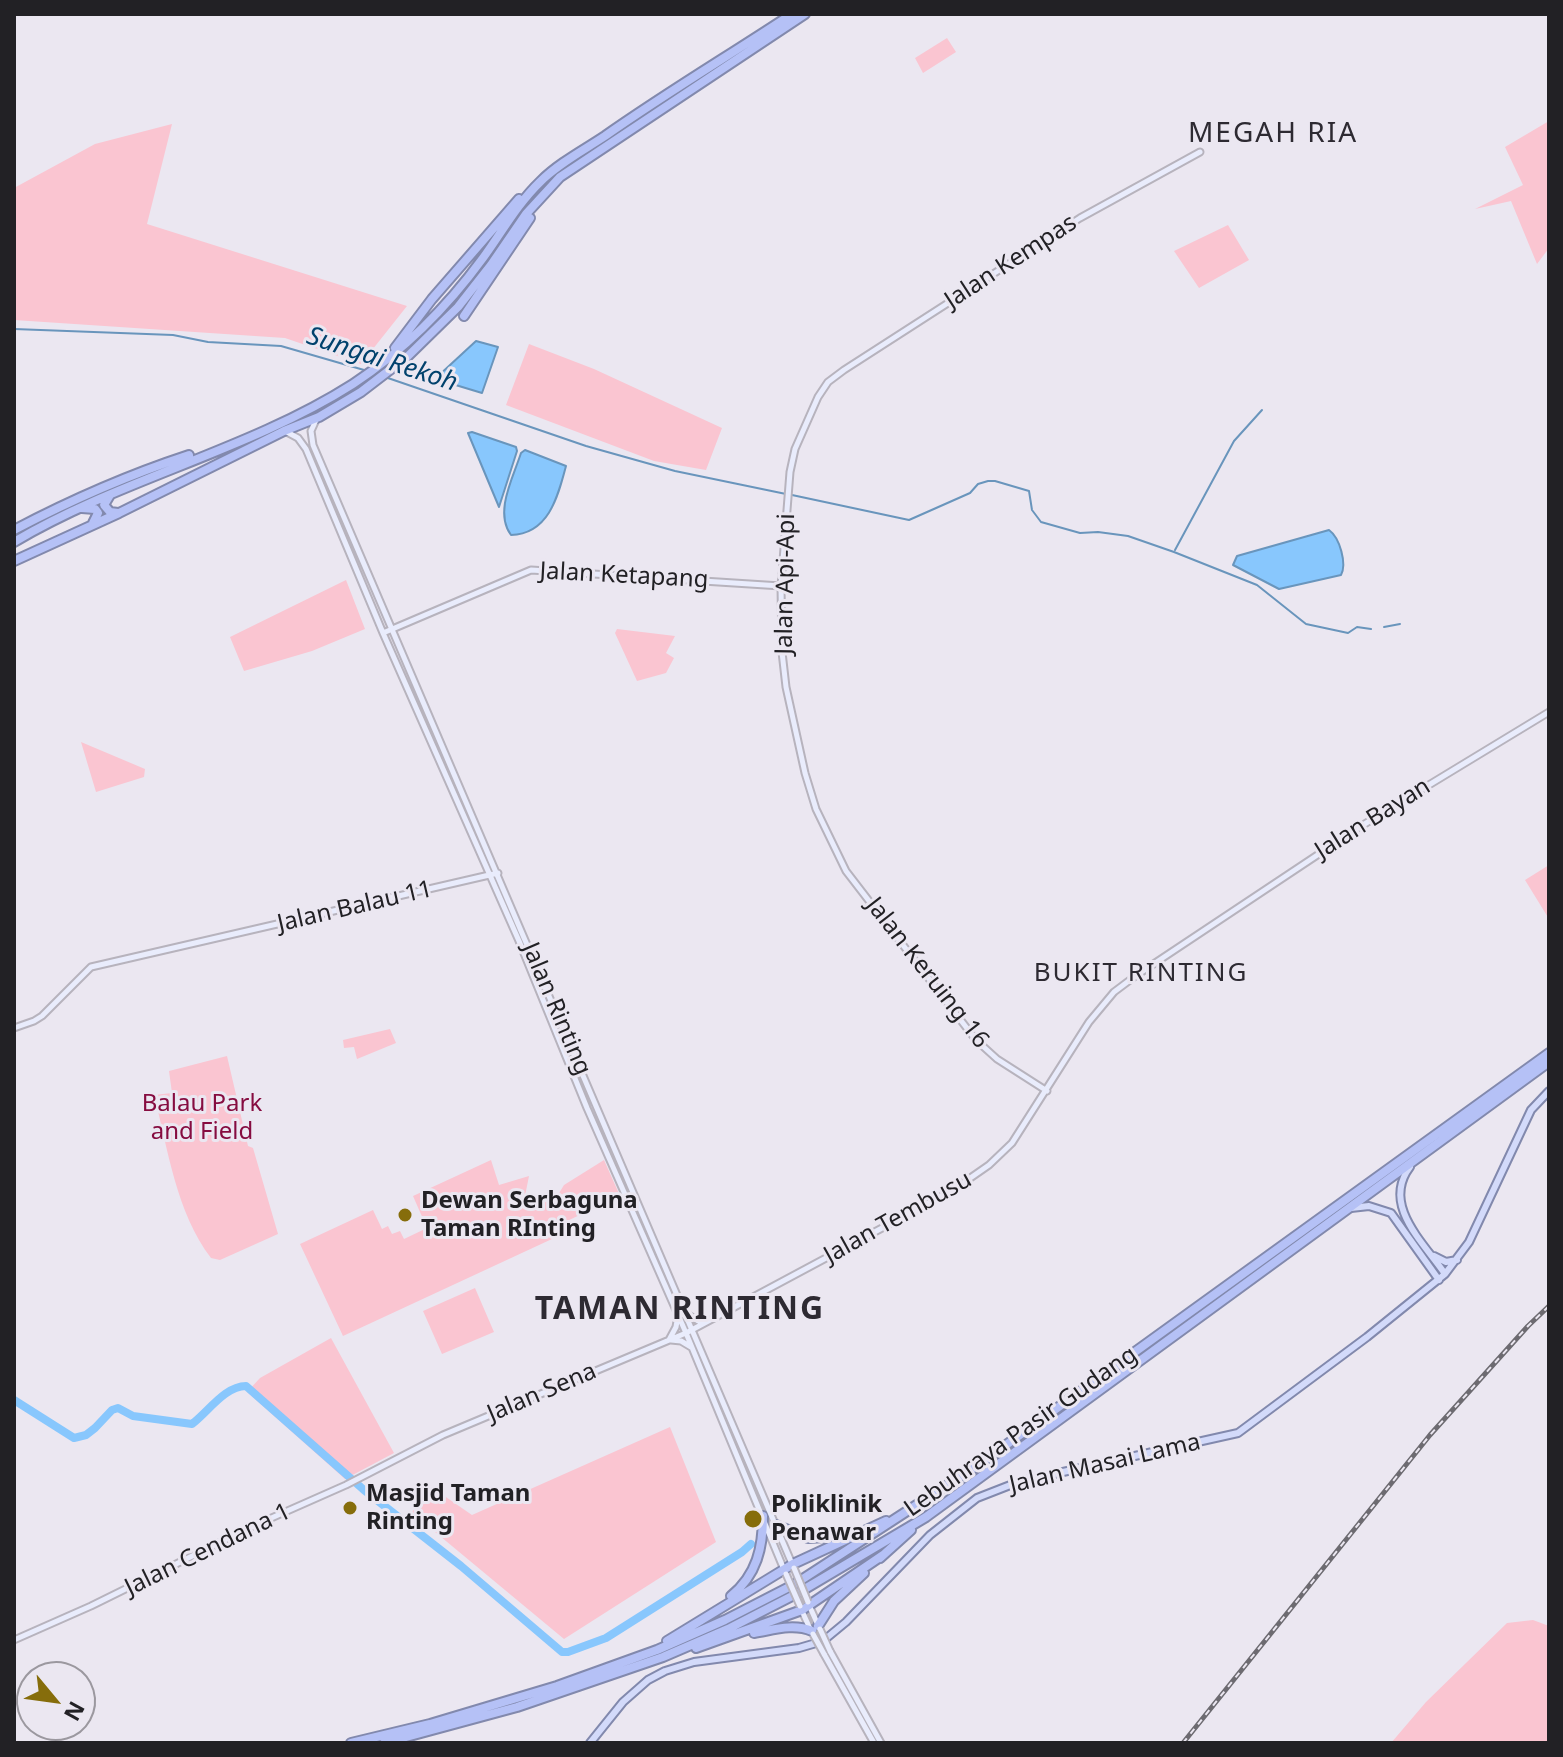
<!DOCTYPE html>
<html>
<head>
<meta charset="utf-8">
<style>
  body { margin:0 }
  #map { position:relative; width:1563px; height:1757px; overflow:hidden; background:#ebe7f1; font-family:"Noto Sans",sans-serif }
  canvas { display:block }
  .frame { position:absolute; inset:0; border:16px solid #222125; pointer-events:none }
  .north { position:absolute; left:16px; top:1661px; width:80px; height:80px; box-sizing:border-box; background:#ebe7f1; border:2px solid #9b989f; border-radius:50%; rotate:119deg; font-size:22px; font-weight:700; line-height:32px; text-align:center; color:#222125 }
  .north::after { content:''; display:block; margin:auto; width:28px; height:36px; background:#866d0b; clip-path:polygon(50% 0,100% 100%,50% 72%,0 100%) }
</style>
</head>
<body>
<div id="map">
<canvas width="1563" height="1757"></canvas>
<div class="frame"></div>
<div class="north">N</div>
</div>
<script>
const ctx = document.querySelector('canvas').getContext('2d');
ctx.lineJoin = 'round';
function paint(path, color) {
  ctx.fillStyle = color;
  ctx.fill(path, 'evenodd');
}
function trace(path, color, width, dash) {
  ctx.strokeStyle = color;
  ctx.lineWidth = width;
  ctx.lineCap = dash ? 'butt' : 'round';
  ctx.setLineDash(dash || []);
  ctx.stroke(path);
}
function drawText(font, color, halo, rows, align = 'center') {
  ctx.font = font + ' "Noto Sans",sans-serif';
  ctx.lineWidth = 6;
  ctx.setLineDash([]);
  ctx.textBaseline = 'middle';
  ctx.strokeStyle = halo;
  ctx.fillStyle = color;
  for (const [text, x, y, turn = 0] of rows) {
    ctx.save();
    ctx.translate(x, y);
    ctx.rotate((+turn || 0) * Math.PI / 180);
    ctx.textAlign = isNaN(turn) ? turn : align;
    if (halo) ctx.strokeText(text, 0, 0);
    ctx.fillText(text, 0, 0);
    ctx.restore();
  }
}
paint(new Path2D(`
  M947,38L956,52L923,73L915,58Z
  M1549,121V248L1537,264L1511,201L1475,209L1523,185L1505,147Z
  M172,124L147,224L407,306L361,364L285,338L14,320V188L95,144Z
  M1228,225L1249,260L1199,288L1174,251Z
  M529,344L594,369L722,428L706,470L654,461L506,405Z
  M346,580L365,629L312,651L244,671L230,637Z
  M617,629L675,636L666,653L674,658L666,673L637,681L615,633Z
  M81,742L145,769L144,777L96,792Z
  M1549,865V884L1547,886L1549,890V919L1525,880Z
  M390,1029L396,1043L357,1059L354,1047L344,1048L343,1040Z
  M227,1056L248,1146L253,1148L278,1234L220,1260L211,1258C176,1212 168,1149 154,1095L172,1093L169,1071Z
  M491,1160L499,1185L529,1176L525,1196L535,1206L556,1198L564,1185L604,1160L620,1196L548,1230L552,1239L343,1336L300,1244L373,1210L382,1229L388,1226L392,1234L400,1231L404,1239L427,1228L413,1196Z
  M475,1288L494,1332L442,1354L423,1311Z
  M331,1338L394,1453L345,1479L247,1392L260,1378Z
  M670,1427L716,1542L564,1639L411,1512L440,1493L472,1515Z
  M1533,1620L1549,1626V1743H1391L1426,1702L1507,1623Z`), '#fac5d1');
const water = new Path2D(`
  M476,341L498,347L482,393L439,380L437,377Z
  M472,432L516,447L517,451L499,507L468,433Z
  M525,450L566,466C558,496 549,534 511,535C494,512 513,478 521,453Z
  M1329,530C1340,538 1347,564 1341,575L1279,589L1233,565L1237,556Z`);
paint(water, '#88c7fd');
trace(water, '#6995bc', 2);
trace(new Path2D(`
  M14,329L173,335L208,342L281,346L364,370
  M385,377L586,446L675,471L786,494
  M792,495L909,520L970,493L978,484L988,481H995L1029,491L1032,510L1041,522L1080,533L1098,532L1128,536L1174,552L1257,585L1306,624L1348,633L1357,627L1371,629
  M1175,550L1234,441L1262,410
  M1384,627L1400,624`), '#6995bc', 2);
trace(new Path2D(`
  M14,1400L74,1438L86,1435L95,1428L112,1410L118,1408L133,1416L192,1424C208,1412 225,1386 246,1386L364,1490L461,1566L562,1652H568L606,1638L742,1552L751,1544`), '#88c7fd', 8);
const secondary = new Path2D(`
  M316,420L311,431L313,445L793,1566
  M285,431L298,438L306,449L383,633L519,941L587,1108L686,1333L785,1572
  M383,633L531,570L781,586
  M14,1028L34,1021L42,1016L91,967L498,873
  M1047,1091L997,1059L976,1040L846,871L816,809L805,773L786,687L782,652L781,586L790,472L795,449L818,397L828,382L844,370L1080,218L1200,152
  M687,1314L698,1321H707
  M669,1340L676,1327L678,1315
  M671,1340L681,1341L691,1347
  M809,1605L818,1625
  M802,1611L811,1631
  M14,1640L91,1606L251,1527L346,1485L443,1435L686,1333L953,1190L989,1165L1012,1143L1089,1022L1114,992L1134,977L1358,828L1549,712
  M830,1651L881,1743
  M824,1654L874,1743`);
const primary = new Path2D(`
  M1410,1167C1381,1205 1424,1243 1445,1274
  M1351,1208L1369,1206L1391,1213L1439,1280
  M1434,1256L1446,1262L1457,1260
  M590,1743L623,1702L648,1680L665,1671L694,1662L799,1648L823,1641L846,1622L930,1535L977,1498L1018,1482L1238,1433L1367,1337L1445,1274L1469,1242L1531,1110L1549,1091`);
const highway = new Path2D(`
  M464,316L530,218
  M395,348L432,299L519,199
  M110,495L104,505L110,512L118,513
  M82,508L95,509L98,513L93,523
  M14,530C71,500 128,475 189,455
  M14,542C122,478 248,451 353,384C403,351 448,306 483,258C502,232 517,204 541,181C559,163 584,150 605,136C666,93 730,55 792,14
  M14,561L119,513L284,431L319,417L361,392L408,356L458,307L491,265L526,214L560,177L805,14
  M776,1525L808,1538L844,1536
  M880,1558L911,1530
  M731,1596C757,1575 763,1547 763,1516
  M818,1626L834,1601L864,1573
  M754,1633C773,1630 793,1623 812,1631
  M667,1641L793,1564L886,1521
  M696,1648L802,1610L883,1555
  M351,1743L430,1724L557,1686L657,1650L725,1620L795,1584L981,1463L1549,1053
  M384,1743L517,1707L663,1657L728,1629L798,1593L926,1517L1549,1062`);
trace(secondary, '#b7b3bd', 9);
trace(primary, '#8289ad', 10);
trace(highway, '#8289ad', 12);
trace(secondary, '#e9ecfc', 5);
trace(primary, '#d3dafa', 6);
trace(highway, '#b5c1f6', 8);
const rail = new Path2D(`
  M1183,1743L1430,1435L1528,1326L1549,1306`);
trace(rail, '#6d6b71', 5);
trace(rail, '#ebe7f1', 2, [6]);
const secondaryBridge = new Path2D(`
  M794,1568L808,1602
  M786,1574L800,1606
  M820,1629L830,1651
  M813,1634L824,1654`);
trace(secondaryBridge, '#b7b3bd', 9, []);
trace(secondaryBridge, '#e9ecfc', 5);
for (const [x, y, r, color] of [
  [405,1215,8,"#866d0b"],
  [350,1508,8,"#866d0b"],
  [753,1519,10,"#866d0b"]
]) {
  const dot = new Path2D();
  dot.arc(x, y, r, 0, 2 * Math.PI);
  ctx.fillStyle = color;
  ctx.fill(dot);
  trace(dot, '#ebe7f1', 3);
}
drawText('24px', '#222125', '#ebe7f1', [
  ["Jalan Kempas",1011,262,-33],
  ["Jalan Ketapang",624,576,3],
  ["Jalan Api-Api",786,584,-89],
  ["Jalan Bayan",1373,819,-32],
  ["Jalan Balau 11",355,907,-13],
  ["Jalan Keruing 16",927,973,52],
  ["Jalan Rinting",556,1009,67],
  ["Jalan Tembusu",898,1218,-29],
  ["Jalan Sena",542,1393,-23],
  ["Lebuhraya Pasir Gudang",1021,1432,-35],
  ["Jalan Masai Lama",1105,1464,-13],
  ["Jalan Cendana 1",208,1550,-26]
]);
drawText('24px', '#860c40', '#ebe7f1', [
  ["Balau Park",202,1104],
  ["and Field",202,1132]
]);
drawText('bold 24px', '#222125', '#ebe7f1', [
  ["Dewan Serbaguna",421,1201],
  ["Taman RInting",421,1229],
  ["Masjid Taman",366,1494],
  ["Rinting",366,1522],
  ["Poliklinik",771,1505],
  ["Penawar",771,1533]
], 'left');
drawText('italic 26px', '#01426d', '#ebe7f1', [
  ["Sungai Rekoh",382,360,18]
]);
ctx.letterSpacing = '2px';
drawText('26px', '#2d2a32', '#ebe7f1', [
  ["BUKIT RINTING",1141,974]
]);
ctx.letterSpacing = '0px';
ctx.letterSpacing = '2px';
drawText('28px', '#2d2a32', '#ebe7f1', [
  ["MEGAH RIA",1273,134]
]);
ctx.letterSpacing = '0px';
ctx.letterSpacing = '2px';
drawText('bold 32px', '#2d2a32', '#ebe7f1', [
  ["TAMAN RINTING",680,1310]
]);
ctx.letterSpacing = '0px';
</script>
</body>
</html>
